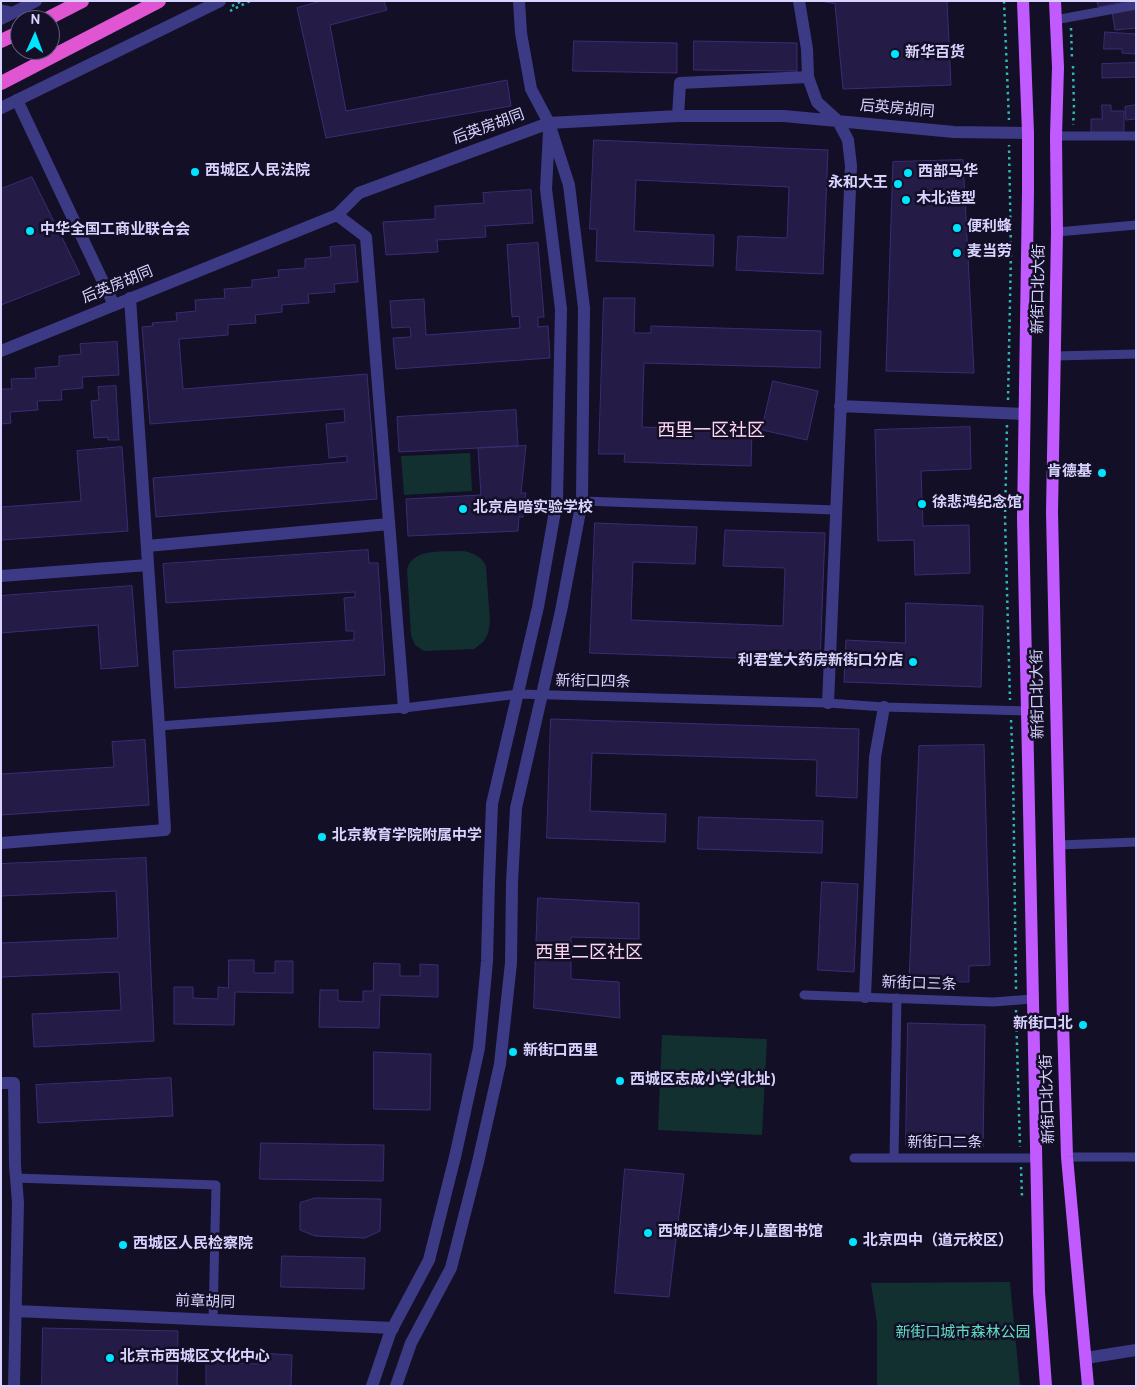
<!DOCTYPE html>
<html>
<head>
<meta charset="utf-8">
<style>
  body { margin:0 }
  #map { position:relative; width:1137px; height:1387px; overflow:hidden; background:#130f26; font-family:Overpass,sans-serif }
  canvas { display:block }
  .frame { position:absolute; inset:0; border:2px solid #d9d4ff; pointer-events:none }
  .north { position:absolute; left:10px; top:10px; width:50px; height:50px; box-sizing:border-box; background:#130f26; border:1px solid #625e7d; border-radius:50%; rotate:2deg; font-size:14px; font-weight:700; line-height:20px; text-align:center; color:#d9d4ff }
  .north::after { content:''; display:block; margin:auto; width:18px; height:22px; background:#00e5ff; clip-path:polygon(50% 0,100% 100%,50% 72%,0 100%) }
</style>
</head>
<body>
<div id="map">
<canvas width="1137" height="1387"></canvas>
<div class="frame"></div>
<div class="north">N</div>
</div>
<script>
const ctx = document.querySelector('canvas').getContext('2d');
ctx.lineJoin = 'round';
function paint(path, color) {
  ctx.fillStyle = color;
  ctx.fill(path, 'evenodd');
}
function trace(path, color, width, dash) {
  ctx.strokeStyle = color;
  ctx.lineWidth = width;
  ctx.lineCap = dash ? 'butt' : 'round';
  ctx.setLineDash(dash || []);
  ctx.stroke(path);
}
function drawText(font, color, halo, rows, align = 'center') {
  ctx.font = font + ' Overpass,"Noto Sans SC",sans-serif';
  ctx.lineWidth = 5;
  ctx.setLineDash([]);
  ctx.textBaseline = 'middle';
  ctx.strokeStyle = halo;
  ctx.fillStyle = color;
  for (const [text, x, y, turn = 0] of rows) {
    ctx.save();
    ctx.translate(x, y);
    ctx.rotate((+turn || 0) * Math.PI / 180);
    ctx.textAlign = isNaN(turn) ? turn : align;
    if (halo) ctx.strokeText(text, 0, 0);
    ctx.fillText(text, 0, 0);
    ctx.restore();
  }
}
paint(new Path2D(`
  M470,453L472,491L404,495L401,456Z
  M464,551C475,554 481,556 486,566L490,622L488,634L483,642L474,649L424,651L415,645L411,635L407,569C413,547 446,552 464,551Z
  M662,1035L767,1039L762,1135L658,1130Z
  M1010,1282L1020,1386H877V1323L871,1283Z`), '#12302f');
const building = new Path2D(`
  M322,1H384L387,10L330,25L346,111L507,80L511,106L326,138L297,8Z
  M821,1H947L951,85L843,89L835,4Z
  M1097,1H1129L1099,7Z
  M1136,9V28L1115,30L1112,12Z
  M1105,32L1136,34L1135,54L1122,53V49H1104Z
  M574,41L677,43V73L573,71Z
  M694,41L797,43V71L694,70Z
  M1136,63V77L1102,78V64Z
  M1102,105H1111V111H1124V135H1091V119H1102Z
  M1136,105V119L1126,120L1125,107Z
  M594,140L828,150L823,274L736,270L738,236L787,238L789,187L636,180L634,231L714,235L713,266L596,261L597,229H590Z
  M963,160L974,373L886,371L893,162Z
  M32,177L80,274L1,305V189Z
  M531,190L533,223L485,226L486,237L437,240L438,252L386,255L383,222L435,219V206L484,203L483,193Z
  M538,243L544,317H538V327L548,326L550,358L396,369L393,338L411,337L410,327L392,328L390,301L424,299L426,335L520,328L519,316L512,317L507,245Z
  M355,245L358,282L334,284L335,292L308,294L309,303L282,305V312L255,315L256,323L228,325V335L179,339L183,389L367,374L377,499L156,517L153,478L347,462V456L329,458L326,424L345,422L344,409L150,424L142,327L153,326L152,323L177,321L176,313L196,311L195,300L225,298L224,289L252,287V280L279,277L278,270L305,268V259L331,257L330,247Z
  M604,298H635L634,333H651V326L821,331L820,368L644,363L642,427L752,431L751,466L624,462L625,454H599Z
  M117,342L119,375L82,377L83,388L61,390L62,400L37,401L38,410L10,412L11,423L1,424V389H12L11,379L36,378L35,368L59,366V356L81,354L80,344Z
  M773,381L818,391L807,440L762,430Z
  M116,386L119,440H108V437L94,438L91,401L99,400L98,387Z
  M516,410L518,446L399,452L397,417Z
  M970,427L971,469L921,471L923,526L969,525L970,573L915,575L914,540L878,541L875,430Z
  M526,446L521,493H526L523,517H519L518,531L408,536L406,499L481,495L478,448Z
  M122,447L128,531L1,540V507L81,501L77,451Z
  M595,523L697,527L695,564L633,562L631,620L783,626L785,568L723,566L725,530L825,533L820,661L590,653Z
  M368,550L369,563H378L385,675L175,688L173,651L354,640V631H346L344,598L355,597V592L166,603L163,564Z
  M132,586L138,666L101,669L98,625L1,633V596Z
  M906,603L983,606L981,687L844,682L846,640L905,643Z
  M551,719L859,729L857,798L816,796L817,760L592,753L590,811L666,814L665,842L547,838Z
  M145,740L149,805L1,815V774L114,767L112,742Z
  M984,745L990,965L969,966V982L909,981L919,746Z
  M699,817L823,821L822,853L698,849Z
  M146,858L154,1041L34,1047L32,1014L121,1010L119,972L1,977V943L118,938L116,891L1,896V864Z
  M822,882L858,884L854,972L818,970Z
  M538,898L639,903V939L571,937V979L619,982L620,1018L534,1008Z
  M229,960H254V973H275V961H293V993L235,992L234,1025L174,1024V987H193V998L218,999V987L228,988Z
  M374,963L400,964V976H420V964L438,965V997L380,995L379,1028L319,1027L320,990H338V1001L363,1002V991H373Z
  M908,1023L985,1025L983,1147L906,1145Z
  M374,1052L431,1054L430,1110L374,1109Z
  M171,1078L173,1116L38,1123L36,1085Z
  M261,1143L384,1145L383,1181L260,1179Z
  M625,1169L684,1174L669,1297L615,1293Z
  M315,1198L381,1199L380,1231L365,1238L315,1236L300,1230V1203Z
  M282,1256L365,1258L364,1289L281,1287Z
  M43,1328L178,1331L177,1386H42Z
  M260,1353L292,1355L291,1386H206V1362L259,1364Z`);
paint(building, '#241b47');
trace(building, '#3b2d73', 1);
trace(new Path2D(`
  M1004,1L1009,120
  M232,6L242,1
  M230,11L250,1
  M1071,28L1072,60
  M1073,66L1074,109L1073,125
  M1008,400L1011,252L1009,145
  M1007,425L1005,518L1010,700
  M1011,720L1013,766L1016,989
  M1016,1010L1020,1147
  M1021,1167L1022,1197`), '#2fb8b0', 2.5, [2.5, 4]);
trace(new Path2D(`
  M1,9L15,12
  M1055,20L1136,5
  M1056,136H1136
  M1057,232L1136,225
  M1055,356L1136,354
  M582,501L836,510
  M159,726L404,708L519,694L828,703L884,707L1028,711
  M1059,845L1136,842
  M804,995L993,1002L1033,999
  M1067,1157H1136
  M854,1158H1036
  M894,1158L897,998
  M16,1178L216,1185L213,1320`), '#3d3a85', 9);
trace(new Path2D(`
  M519,1L521,33L531,89L549,123
  M799,1L807,49L808,77L817,102L838,121L848,140L851,166L828,703
  M17,100L114,305
  M678,116L680,83L808,77
  M337,215L366,237L404,708
  M1,351L337,215L359,193L549,123L678,116H784L954,132L1028,133
  M840,406L1024,414
  M147,546L389,524
  M1,576L148,565
  M1,843L165,830L159,726L130,298
  M865,997L875,757L884,707
  M1,1083H14L15,1165L18,1203L14,1386
  M16,1311L393,1328`), '#3d3a85', 12);
trace(new Path2D(`
  M1,19L36,1
  M1,108L220,1
  M1086,1358L1136,1350
  M372,1386L390,1333L429,1260L455,1157L479,1048L487,961L489,882L492,804L538,607L557,500L561,309L546,189L549,131
  M396,1386L411,1343L451,1268L478,1162L500,1064L511,963L512,883L516,808L561,611L582,501L584,308L569,185L549,123`), '#3d3a85', 12);
trace(new Path2D(`
  M1023,1L1028,133V192L1023,518L1039,1292L1046,1386
  M1055,1L1058,67L1056,136L1057,232L1052,512L1063,1023L1067,1157L1088,1386`), '#c25bff', 12);
trace(new Path2D(`
  M45,20L82,1
  M1,41L20,32
  M1,83L159,1`), '#e055d1', 14);
for (const [x, y, r, color] of [
  [895,54,5,"#00e5ff"],
  [195,172,5,"#00e5ff"],
  [908,173,5,"#00e5ff"],
  [898,184,5,"#00e5ff"],
  [906,200,5,"#00e5ff"],
  [957,228,5,"#00e5ff"],
  [30,231,5,"#00e5ff"],
  [957,253,5,"#00e5ff"],
  [1102,473,5,"#00e5ff"],
  [922,504,5,"#00e5ff"],
  [463,509,5,"#00e5ff"],
  [913,662,5,"#00e5ff"],
  [322,837,5,"#00e5ff"],
  [1083,1025,5,"#00e5ff"],
  [513,1052,5,"#00e5ff"],
  [620,1081,5,"#00e5ff"],
  [648,1233,5,"#00e5ff"],
  [853,1242,5,"#00e5ff"],
  [123,1245,5,"#00e5ff"],
  [110,1358,5,"#00e5ff"]
]) {
  const dot = new Path2D();
  dot.arc(x, y, r, 0, 2 * Math.PI);
  ctx.fillStyle = color;
  ctx.fill(dot);
  trace(dot, '#130f26', 2);
}
drawText('bold 15px', '#d9d4ff', '#130f26', [
  ["新华百货",905,54],
  ["西城区人民法院",205,172],
  ["西部马华",918,173],
  ["永和大王",888,184,"right"],
  ["木北造型",916,200],
  ["便利蜂",967,228],
  ["中华全国工商业联合会",40,231],
  ["麦当劳",967,253],
  ["肯德基",1092,473,"right"],
  ["徐悲鸿纪念馆",932,504],
  ["北京启喑实验学校",473,509],
  ["利君堂大药房新街口分店",903,662,"right"],
  ["北京教育学院附属中学",332,837],
  ["新街口北",1073,1025,"right"],
  ["新街口西里",523,1052],
  ["西城区志成小学(北址)",630,1081],
  ["西城区请少年儿童图书馆",658,1233],
  ["北京四中（道元校区）",863,1242],
  ["西城区人民检察院",133,1245],
  ["北京市西城区文化中心",120,1358]
], 'left');
drawText('15px', '#d9d4ff', '#130f26', [
  ["后英房胡同",897,110,5],
  ["后英房胡同",489,128,-20],
  ["后英房胡同",118,286,-22],
  ["新街口北大街",1040,289,-89],
  ["新街口四条",593,683,1],
  ["新街口北大街",1039,694,-91],
  ["新街口三条",919,985,2],
  ["新街口北大街",1049,1099,-92],
  ["新街口二条",945,1144],
  ["前章胡同",205,1303,2]
]);
drawText('15px', '#5fe0c0', '#130f26', [
  ["新街口城市森林公园",963,1334]
]);
drawText('18px', '#ffd6f0', '#130f26', [
  ["西里一区社区",711,432],
  ["西里二区社区",589,954]
]);
</script>
</body>
</html>
